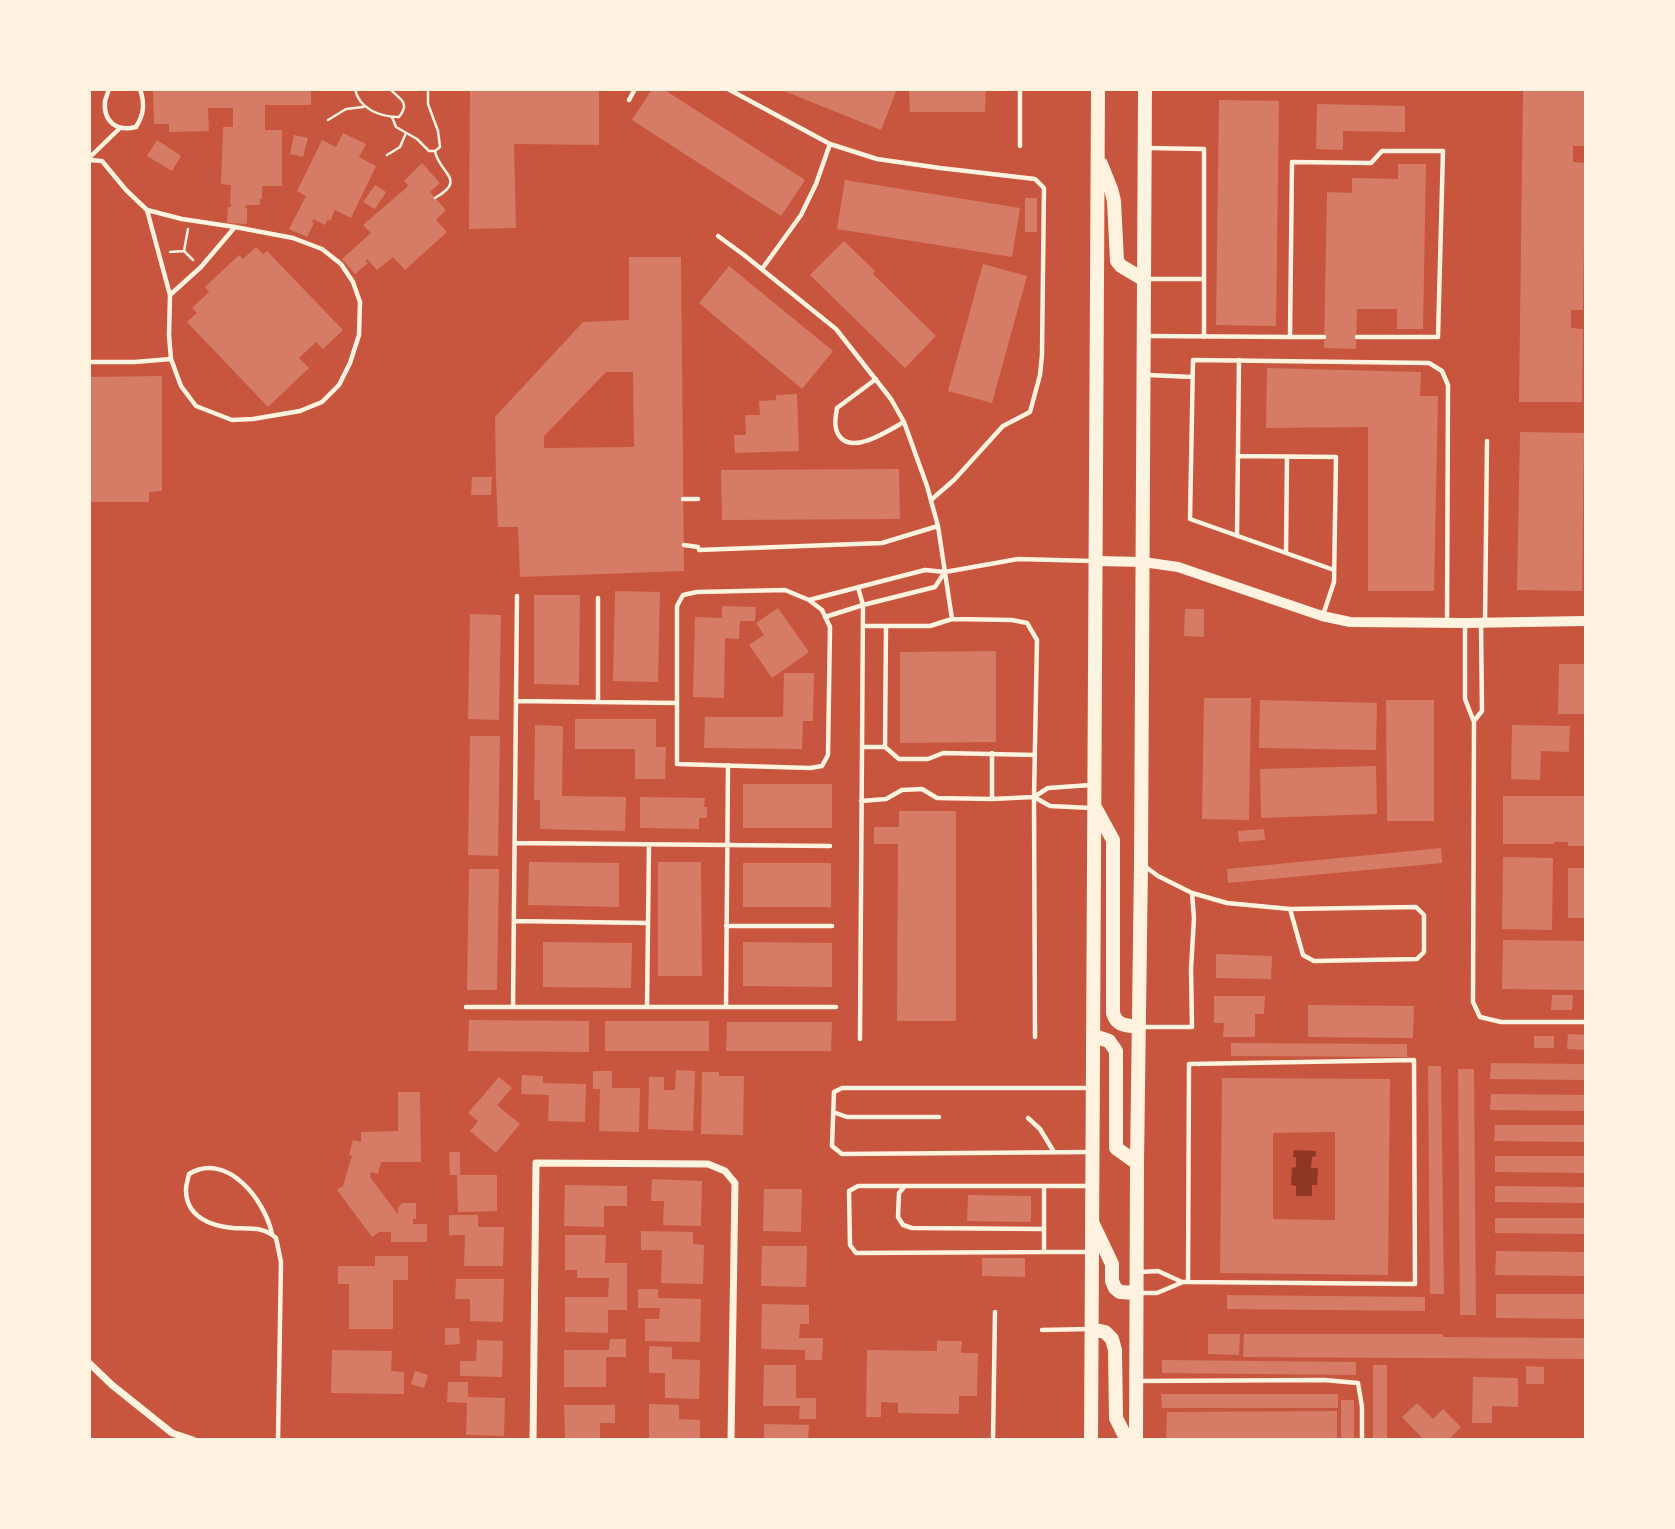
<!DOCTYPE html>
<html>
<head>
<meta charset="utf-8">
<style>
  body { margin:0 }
  #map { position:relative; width:1675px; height:1529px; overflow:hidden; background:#c8553d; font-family:"DM Sans",sans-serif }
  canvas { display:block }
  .frame { position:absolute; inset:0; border:91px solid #fff3e0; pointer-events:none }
</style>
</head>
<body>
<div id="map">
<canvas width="1675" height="1529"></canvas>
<div class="frame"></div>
</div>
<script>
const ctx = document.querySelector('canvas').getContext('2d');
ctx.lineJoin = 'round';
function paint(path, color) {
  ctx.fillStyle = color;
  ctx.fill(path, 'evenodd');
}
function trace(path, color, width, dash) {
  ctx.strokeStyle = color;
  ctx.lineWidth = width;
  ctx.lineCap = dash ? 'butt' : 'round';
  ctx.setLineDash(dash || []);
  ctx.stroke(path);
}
paint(new Path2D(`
  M1294,1150L1316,1151V1156L1312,1157L1311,1168H1318L1317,1185H1312V1196H1296V1186L1291,1185L1292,1168L1296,1167V1157H1293Z`), '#8f3625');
paint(new Path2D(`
  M167,89H311V105H265V130H282V186H262V199H260V205H246L245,208H247V224L227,223L228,207H231V204H230L231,185L221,184L223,127H233V108H208L209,131L169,132V124H154L153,90Z
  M470,89H599V145L514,144L516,228L469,229Z
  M652,89H663L805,180L781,216L632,120Z
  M779,89H897L881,130Z
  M909,89H986L985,112H910Z
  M1523,89H1586L1585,146H1573V162L1585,163L1583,310H1571V328L1583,329L1582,402H1519Z
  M1219,100L1279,101L1276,326L1216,325Z
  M1317,104L1405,106V132L1343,131V150L1316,149Z
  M343,133L366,144L359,157L376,166L351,218L335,210L330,221L328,219L325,225L313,219L312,222L314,223L307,237L289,229L306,196L297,191L322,140L336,147Z
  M294,135L308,138L303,157L290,154Z
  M157,140L181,156L172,171L147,156Z
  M422,163L440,183L430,192L446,210L436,220L447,232L405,270L393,257L377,270L367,259L365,261L368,263L355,274L342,259L371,233L363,225L406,188L408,185L404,181Z
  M1398,164H1426L1423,329H1397V309H1357L1356,349L1324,348L1327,192L1352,193V178L1398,179Z
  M845,180L1020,208L1012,257L837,229Z
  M375,185L386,192L375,209L363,202Z
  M1025,198H1037V232H1025Z
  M844,241L875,271L873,274L936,336L905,368L810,275Z
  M256,247L263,254L267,251L343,330L323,349L316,342L299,358L309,368L268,407L187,322L197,313L192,308L209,292L205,287L239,255L243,259Z
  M629,257H681L684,571L520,577L518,527H498L496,479L495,417L583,322L629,320ZM606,372H633L634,447L544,448V436Z
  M983,264L1027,276L992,403L948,391Z
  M729,266L833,351L802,389L699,303Z
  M1267,368L1421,372L1420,396H1438L1434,591H1368V427L1266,428Z
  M162,376V491L149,492V502H89V377Z
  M797,394L799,451L735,453L734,435H746L745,415H760L759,401L776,400V395Z
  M1520,432L1584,433L1582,591L1517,590Z
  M899,469L900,519L722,520L721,470Z
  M472,477H492L491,495H471Z
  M615,591L660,592L658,682L613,681Z
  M534,595H580L579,685L534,684Z
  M722,606L756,607L755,621H740L739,639L725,638L724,698L693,697L695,617L722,618Z
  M778,608L809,652L772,678L749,645L764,635L756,623Z
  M1185,609H1204V637L1184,636Z
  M470,614L501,615L499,720L468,719Z
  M996,651V742L900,743V652Z
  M1559,664H1586V714H1558Z
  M784,673H814L813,721H803L802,749L704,748L705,717H783Z
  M1204,698H1251L1249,820L1202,819Z
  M1260,700L1377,703L1376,750L1259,748Z
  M1386,700H1434V821H1387Z
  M575,719H656V747H666L665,779H635V749H575Z
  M535,725L563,726L562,796L626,797L625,831L540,829V800H534Z
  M1512,725L1570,726L1569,752L1541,751L1540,780L1511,779Z
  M470,736H500L498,856L468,855Z
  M1376,766L1377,814L1261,818L1260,769Z
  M743,784H832V828H743Z
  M1503,796H1586V846H1568V842H1554V844H1503Z
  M640,797L705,798L704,807H707V818H699V829L640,828Z
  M899,811H956V1021H897L898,844H874V827H899Z
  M1264,829L1265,840L1239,842L1238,831Z
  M1441,848L1442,863L1228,883L1227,869Z
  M1503,857L1553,858L1552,930L1502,929Z
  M529,862L619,863V907L528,905Z
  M658,862H701L702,976H658Z
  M743,863H831V907H743Z
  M1568,868H1586V918H1568Z
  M469,869H499L497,990H467Z
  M1503,940L1586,941V990L1502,989Z
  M543,942L632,943L631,988L543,987Z
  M743,942L832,943V987L743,986Z
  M1216,954L1272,956L1271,979L1216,978Z
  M1552,995H1573L1572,1010H1551Z
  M1214,996H1265L1264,1014H1255V1037H1223L1224,1023H1214Z
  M1308,1005L1414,1006L1413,1038L1308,1037Z
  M469,1020L589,1021V1052L468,1051Z
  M605,1021H709V1051H605Z
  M727,1022H832L831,1051H726Z
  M1568,1034L1586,1035V1050L1567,1049Z
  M1534,1036H1554V1048H1534Z
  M1231,1043L1407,1044V1057L1231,1056Z
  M1491,1063L1586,1064V1080L1490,1079Z
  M1428,1066H1441L1444,1294H1430Z
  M1458,1069H1474L1476,1315H1460Z
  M676,1070L695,1071L693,1131L648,1129L649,1077H664V1090H675Z
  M593,1071H612V1088H640L639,1132L599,1131L600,1089H593Z
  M702,1072H719V1076H744L743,1135L701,1134Z
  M522,1075L543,1076V1083L586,1084L585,1122L548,1121L549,1095L521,1094Z
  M499,1077L512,1088L497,1105L520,1124L496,1153L470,1131L478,1121L468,1113Z
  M1222,1078L1390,1079L1388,1275L1220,1273ZM1335,1132V1220L1273,1219V1133Z
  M398,1092H420L421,1162H381L378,1174L371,1172L370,1177L397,1213H398V1208L402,1203H416V1219H413V1224H427V1242H391V1232H379L372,1237L337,1190L343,1186L352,1156L349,1155L353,1140L361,1142V1132L398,1131Z
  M1491,1094L1586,1095V1111L1490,1110Z
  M1495,1125H1586V1142L1494,1141Z
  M449,1152H460V1175H497V1211L458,1212L457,1175H450Z
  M1495,1156H1586V1173L1495,1172Z
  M652,1179L702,1181L701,1226L663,1225L664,1201H651Z
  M565,1185L627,1186V1206H604V1227L564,1226Z
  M1495,1186L1586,1187V1203L1495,1202Z
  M764,1189H802L801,1232L763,1231Z
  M968,1195L1031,1196V1222L967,1221Z
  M449,1215H478V1227H504L503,1266H464L465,1235H449Z
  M1495,1218H1586V1234L1495,1233Z
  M641,1231L693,1232V1244L704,1245L703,1284L661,1283L662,1250H641Z
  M565,1235H606L605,1263H627V1310H608V1333L565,1332V1297H608L609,1278H577V1270H565Z
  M762,1246H807L806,1287L761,1286Z
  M1496,1251L1586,1252V1276L1495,1275Z
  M375,1256H408V1280H393V1329H349V1284H338V1266H375Z
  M982,1258H1025V1277L982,1276Z
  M456,1279H504L503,1322L470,1321V1299H455Z
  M638,1289H658V1298L701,1299L700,1342L645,1341V1319H659L660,1308H638Z
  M1496,1294H1586V1319L1496,1318Z
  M1227,1295L1425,1297V1311L1227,1309Z
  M762,1304L809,1305V1324H800L799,1338H823L822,1360H805V1350L761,1349Z
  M445,1328H459L460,1344L445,1345Z
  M1208,1334H1240L1239,1355L1208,1354Z
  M1244,1334H1443V1337L1586,1338V1359L1243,1357Z
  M610,1339H626V1357H606V1387H564V1350H609Z
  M477,1340L503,1341L502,1377L460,1376V1361H476Z
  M937,1341H962L961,1353H978L977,1396H959V1414L898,1413V1403L881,1402V1417H866L867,1350L937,1351Z
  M649,1346L672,1347V1359L700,1360L699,1399L665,1398V1373H649Z
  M332,1350L392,1351L391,1371L404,1372V1394L331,1393Z
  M1162,1360L1356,1362V1375L1162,1373Z
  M764,1365H796V1398H816V1419H799L800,1406H763Z
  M1373,1365H1387V1440H1373Z
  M1526,1366L1544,1367V1384H1526Z
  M415,1371L428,1375L424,1388L411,1384Z
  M1473,1377L1518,1378V1407L1492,1406V1423H1472Z
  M448,1382H468V1397L505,1398L504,1436L466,1435L467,1403L447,1402Z
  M1161,1394H1338V1408H1162Z
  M1341,1400H1354V1440H1341Z
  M1417,1403L1433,1419L1443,1409L1461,1427L1448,1440H1424L1402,1417Z
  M649,1404L679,1405V1419L700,1420V1440H649Z
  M564,1405H615V1423H600V1440H565Z
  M1337,1411V1440H1166L1167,1412Z
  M764,1424L809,1425L808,1440H764Z`), '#d67c66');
trace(new Path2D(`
  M355,89C359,109 380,117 399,117C411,102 399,99 390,89
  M392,117L396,127L417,139L429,151H435L440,147L438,131L428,104V89
  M328,120L346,109L363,107
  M435,151C439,174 468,179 435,198
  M387,155L400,147L406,133
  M188,229L184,251L193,260
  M170,252L184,251`), '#fff3e0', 2.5);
trace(new Path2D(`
  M109,89C108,93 106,97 105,101C103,122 117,132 136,127C144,114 145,104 140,89
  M728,89L830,144L877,159L940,168L1035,179L1044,188L1042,355L1040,375L1030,412L1003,426L954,480L931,500
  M629,100L635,89
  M1020,146V89
  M1147,148L1204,149V337
  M89,158L120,128
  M89,160L102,161L126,190L147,210L170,295L169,335L171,359L181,386L196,406L232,420L253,419L300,411L322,402L339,385L350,363L359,335L360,302L353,282L341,264L322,249L293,238L235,227L182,219L147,210
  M718,236L744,255L836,329L891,399L904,422L927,486L938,526L952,619
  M762,269L801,215L816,184L830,144
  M1147,279H1203
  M170,295L201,267L235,227
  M1148,336L1290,337L1292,162L1371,163L1382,151H1443L1438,337H1357
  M1290,337H1324
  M89,362H135L171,359
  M1148,375L1192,377
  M876,379L837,408C835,419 833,431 842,439C857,452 889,430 904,422
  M1238,456L1336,457L1334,582L1323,615
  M683,499H698
  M1237,536L1239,360
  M684,545L698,547
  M699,550L882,543L938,526
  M1286,553L1287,457
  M1334,570L1190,519L1193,360L1429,363L1442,371L1448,385L1447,623
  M858,587L863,605L860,1039
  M785,590L809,600L822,610L830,627L828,755L822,766L810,768L677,764V606L683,595L697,592Z
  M598,598V702
  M809,600L925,570L945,572L1018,559L1092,561
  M825,617L863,605L935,587L944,573
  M1485,622L1487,441
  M1465,624V699L1474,722L1473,1002L1480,1017L1501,1022H1586
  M863,626H930L952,619L1012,620L1027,623L1037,640L1034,797L1035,1037
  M516,701L677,703
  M1474,721L1482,711L1481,625
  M862,747H885L899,759H928L943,753L1035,755
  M885,747L886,626
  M992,753V799
  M1034,797L1048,788L1091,785
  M861,801L886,799L902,790L922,789L937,798L992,799L1034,797L1050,806L1091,808
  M515,843L830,846
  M1192,893L1227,903L1290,909L1416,907L1424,915V952L1417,959L1314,961L1303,955L1290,909
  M514,921L648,923
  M726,926H832
  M466,1007H836
  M513,1007L517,596
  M647,1007L649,845
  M726,1007L728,765
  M1143,1027H1192L1191,969L1194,918L1192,893L1158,876L1143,865
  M1090,1088H842L834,1092L832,1146L842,1154L1091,1152
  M833,1112L847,1117H939
  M1028,1118L1040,1129L1054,1152
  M904,1186H858L849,1191L850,1245L856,1253L1044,1252
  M1044,1186H905L899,1193L898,1217L903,1225L912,1228L1044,1229
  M272,1234C265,1200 227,1151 189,1174C188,1179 186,1185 186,1190C186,1217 211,1226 233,1228C249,1229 263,1226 276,1238L281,1262L278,1440
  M1088,1252H1044V1186H1089
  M1141,1272L1158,1271L1182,1282
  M1140,1293H1157L1183,1282H1188L1189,1064L1414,1060L1415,1284L1188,1282
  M1042,1330L1090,1329
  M1140,1381L1324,1380L1358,1383L1362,1407V1440
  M993,1440L995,1312`), '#fff3e0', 4.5);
trace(new Path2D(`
  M89,1363L112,1385L172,1433L193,1440
  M533,1440L536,1163L708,1164L725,1171L735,1183L731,1440`), '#fff3e0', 7);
trace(new Path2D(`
  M1097,561L1143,562L1178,567L1322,616L1350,622L1466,623L1586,621`), '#fff3e0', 10);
trace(new Path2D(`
  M1101,164L1111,189L1114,201L1117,261L1121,266L1143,279
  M1096,809L1113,840V1013C1117,1027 1127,1025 1139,1027
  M1094,1036L1109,1041L1116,1051V1148L1137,1163
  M1093,1224L1112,1264V1281L1115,1288L1120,1292L1136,1293
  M1091,1329L1105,1332L1112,1339L1115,1350L1116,1418L1127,1440
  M1091,1440L1098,89
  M1136,1440L1137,1163L1141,864L1145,89`), '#fff3e0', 14);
</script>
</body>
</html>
